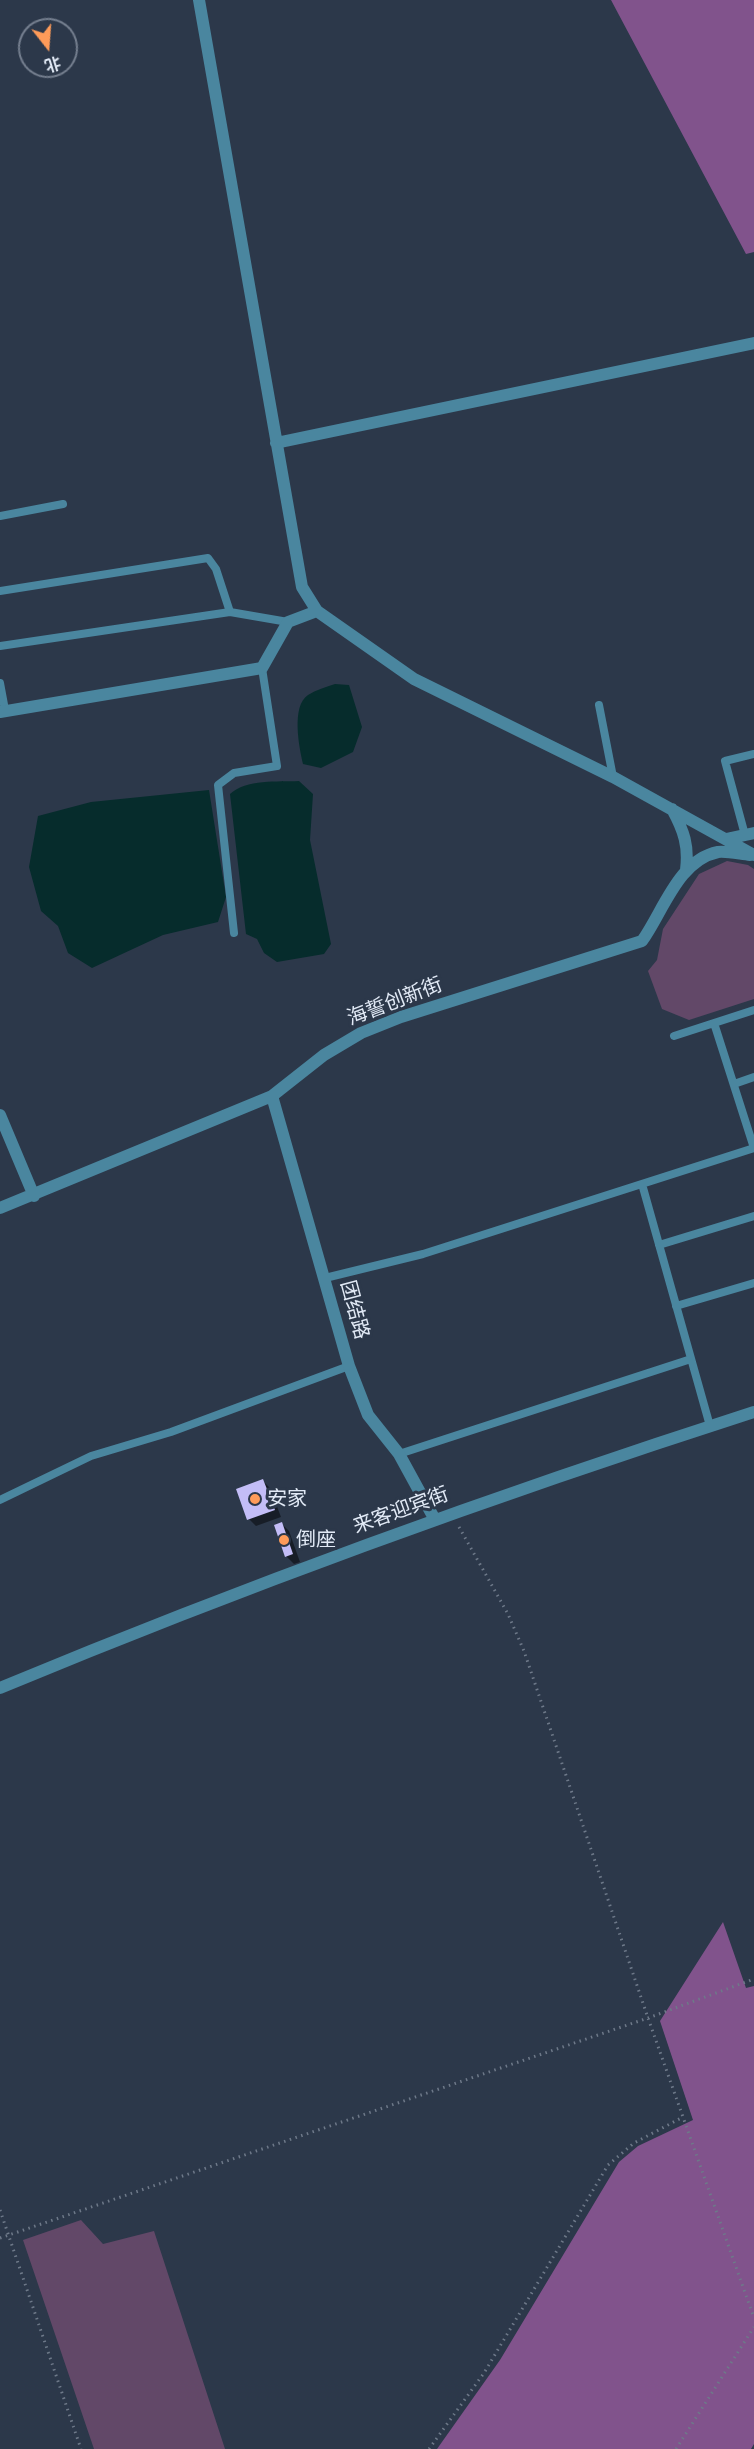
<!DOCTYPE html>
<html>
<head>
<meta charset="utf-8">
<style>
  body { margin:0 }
  #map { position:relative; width:754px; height:2449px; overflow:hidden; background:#2c384a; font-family:Helvetica,"Noto Sans SC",sans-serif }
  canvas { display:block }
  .north { position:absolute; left:18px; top:18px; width:60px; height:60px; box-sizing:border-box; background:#2c384a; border:2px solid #757f8f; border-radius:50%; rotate:163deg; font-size:16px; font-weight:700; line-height:24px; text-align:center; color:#e2eaf6 }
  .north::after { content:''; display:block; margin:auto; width:21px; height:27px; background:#fe9b59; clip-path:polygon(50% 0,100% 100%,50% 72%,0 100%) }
</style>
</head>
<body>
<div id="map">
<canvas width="754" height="2449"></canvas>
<div class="north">北</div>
</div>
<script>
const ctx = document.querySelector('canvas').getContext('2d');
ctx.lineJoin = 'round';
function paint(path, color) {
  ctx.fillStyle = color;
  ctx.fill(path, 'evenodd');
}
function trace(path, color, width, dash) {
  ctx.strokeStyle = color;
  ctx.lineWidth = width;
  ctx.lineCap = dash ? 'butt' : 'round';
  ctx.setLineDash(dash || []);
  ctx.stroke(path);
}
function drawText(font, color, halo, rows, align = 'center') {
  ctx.font = font + ' Helvetica,"Noto Sans SC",sans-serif';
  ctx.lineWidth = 6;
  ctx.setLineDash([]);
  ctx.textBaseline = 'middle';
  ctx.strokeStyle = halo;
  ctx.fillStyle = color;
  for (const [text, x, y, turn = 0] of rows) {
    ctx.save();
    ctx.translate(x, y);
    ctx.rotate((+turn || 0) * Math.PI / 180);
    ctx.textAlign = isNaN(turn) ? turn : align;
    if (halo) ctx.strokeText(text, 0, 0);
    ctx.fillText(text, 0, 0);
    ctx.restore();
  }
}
paint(new Path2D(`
  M727,861L748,865L754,869V999L689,1020L662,1009L648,971L657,960L663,929L699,874Z
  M81,2220L103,2244L154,2231L225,2449H94L23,2240Z`), '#624868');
paint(new Path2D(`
  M611,0H754V252L746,254Z
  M723,1922L746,1988L754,1986V2444L751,2449H437L500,2360L619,2162L638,2146L693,2120L660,2021Z`), '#81538c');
paint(new Path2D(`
  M335,684L349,685L362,727L353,752L321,768L303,764C299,747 291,706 308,695C316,690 326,687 335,684Z
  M299,781L313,794L310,840L331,944L324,954L277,962L264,953L257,939L246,934L230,794C246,779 278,782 299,781Z
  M209,790L226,897L218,922L163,935L92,968L68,953L58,926L41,911L29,867L38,816L91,802Z`), '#062c2c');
paint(new Path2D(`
  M263,1481L270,1488L281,1517L256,1526L249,1519Z
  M282,1524L289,1531L300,1562L294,1564L286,1556Z`), '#0007');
paint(new Path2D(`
  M263,1479L275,1510L247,1520L236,1489Z
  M282,1522L293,1554L285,1557L274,1525Z`), '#c3bdf7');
trace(new Path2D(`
  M459,1527L508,1614L524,1651L648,2018L754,2318
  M0,2210L81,2449
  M0,2238L648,2018L754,1979
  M429,2449L484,2373L608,2165L634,2143L683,2117
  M676,2449L754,2327`), '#6e7989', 3, [1.5, 4.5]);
trace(new Path2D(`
  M0,516L63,504
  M0,591L208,558L216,569L230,612
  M0,646L230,612L288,622
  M0,683L5,710
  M599,705L613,777
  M745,835L725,761L754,754
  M234,933L218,785L234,773L277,766L262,668
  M714,1023L754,1148
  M674,1036L754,1010
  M734,1084L754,1077
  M642,1184L710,1426
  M659,1245L754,1216
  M325,1278L423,1254L754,1148
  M676,1306L754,1283
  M399,1454L691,1359
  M0,1500L91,1456L171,1432L349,1366`), '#4a869f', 8);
trace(new Path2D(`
  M199,0L302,587L317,611L414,679L613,777L754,855
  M276,443L754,343
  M0,712L262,668L288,622L317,611
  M672,809C684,831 689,846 686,870
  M726,839L754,833
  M272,1096L349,1366L368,1415L399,1454L434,1518
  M0,1115L34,1196
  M0,1208L272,1096L324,1055L361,1033L401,1017L642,941C663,912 678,860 718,852C727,851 740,854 750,855
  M0,1688C248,1585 499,1494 754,1412`), '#4a869f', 12);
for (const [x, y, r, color] of [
  [255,1499,6,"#fe9b59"],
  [284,1540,6,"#fe9b59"]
]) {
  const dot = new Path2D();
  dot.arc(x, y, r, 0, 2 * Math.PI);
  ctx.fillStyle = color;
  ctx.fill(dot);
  trace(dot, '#2c384a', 2);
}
drawText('20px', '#e2eaf6', '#2c384a', [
  ["海誓创新街",395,1002,-21],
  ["团结路",354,1310,75],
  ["来客迎宾街",401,1511,-20]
]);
drawText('20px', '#e2eaf6', '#2c384a', [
  ["安家",267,1499],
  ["倒座",296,1540]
], 'left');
</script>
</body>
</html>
